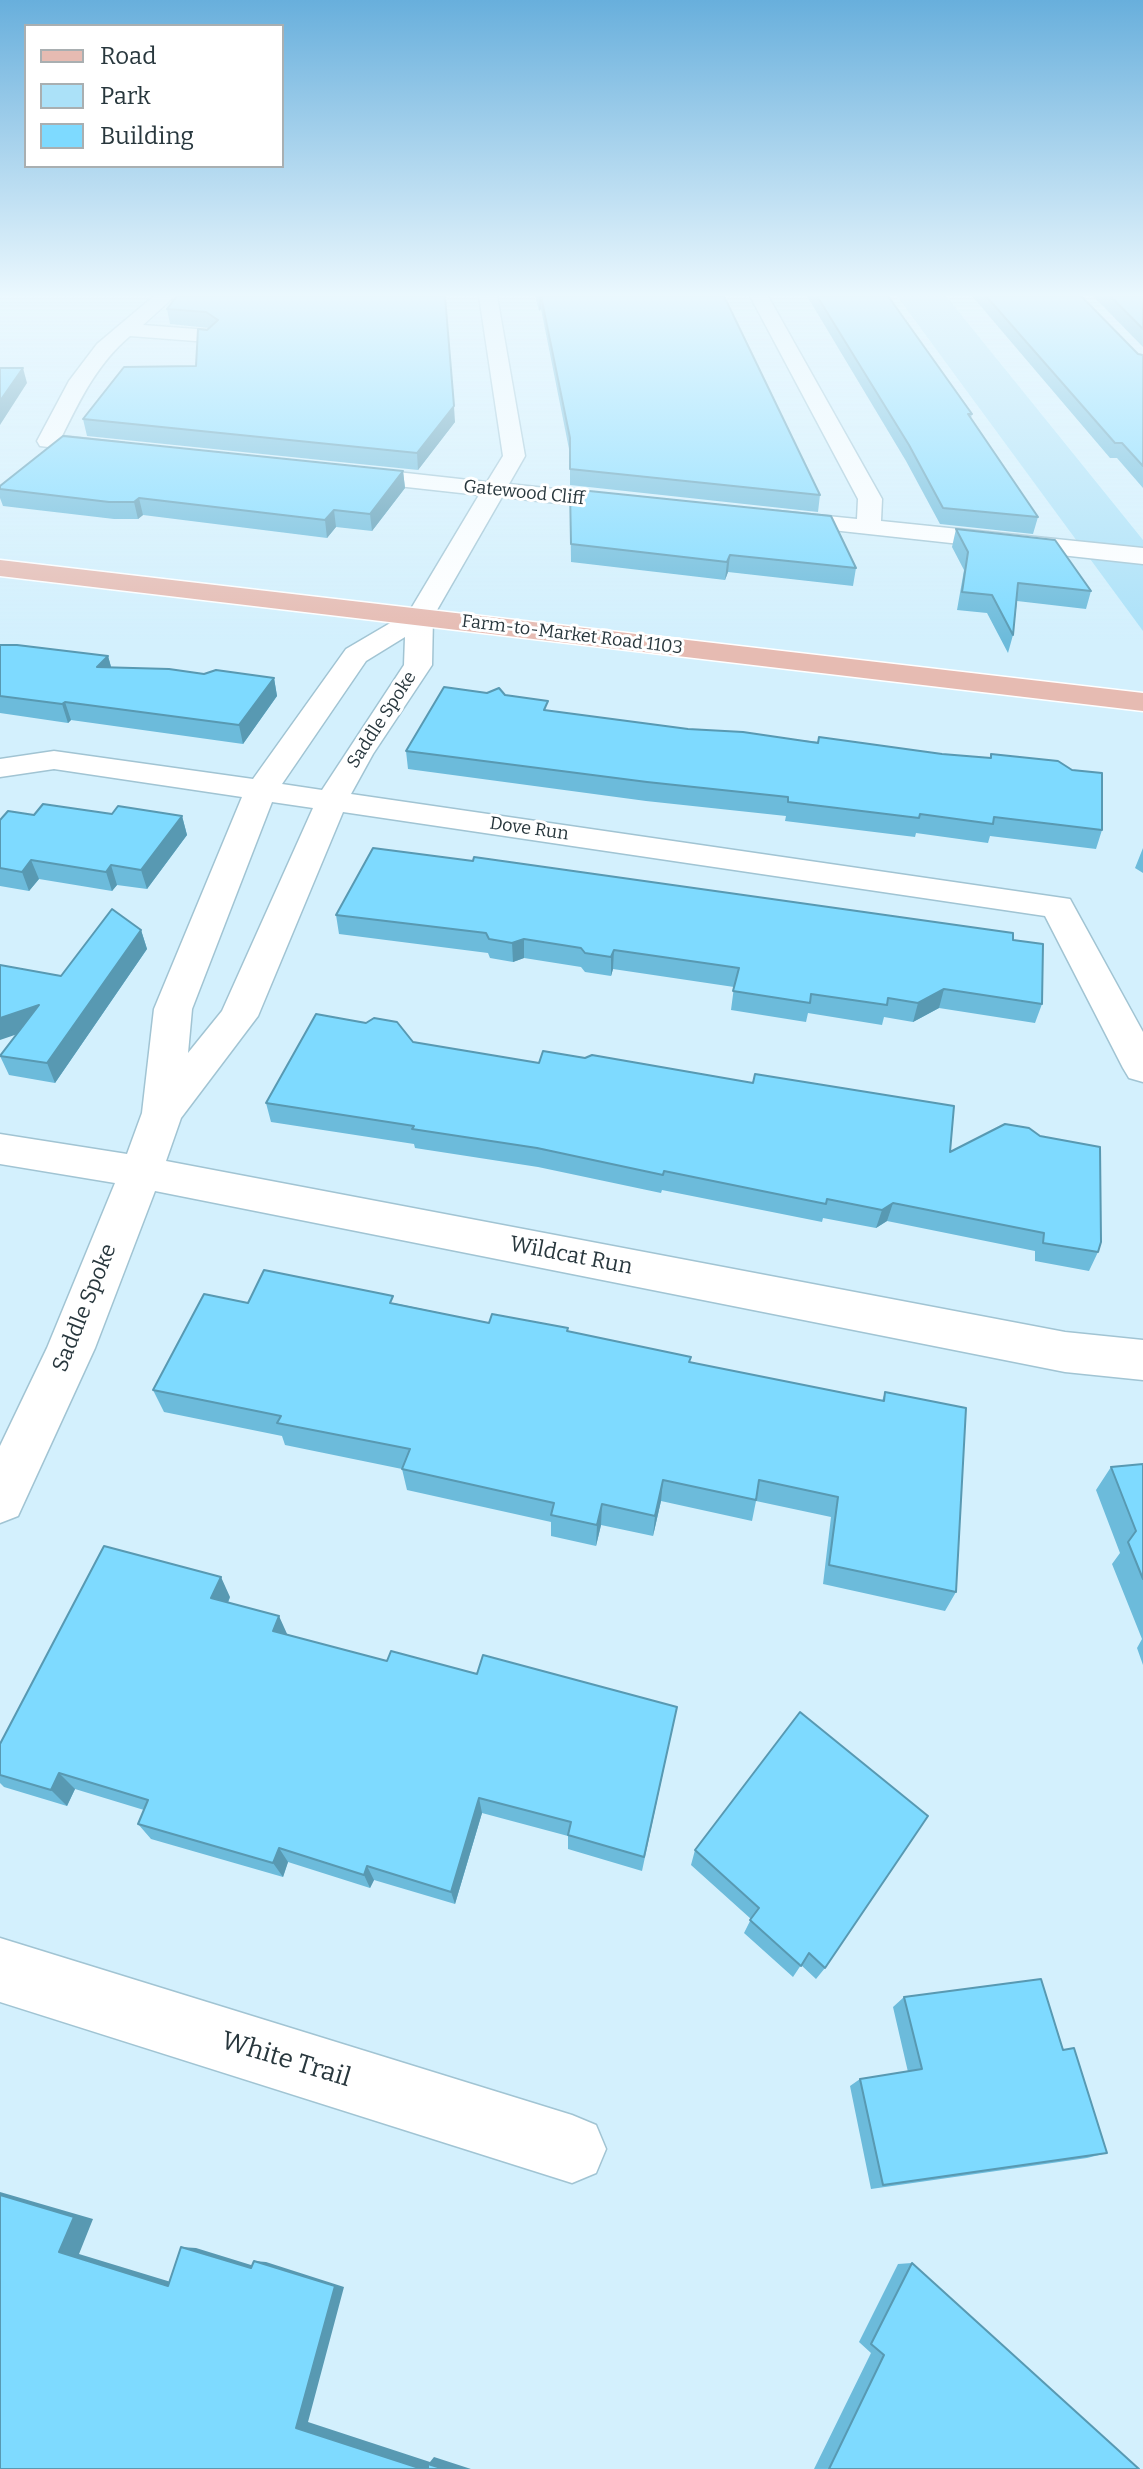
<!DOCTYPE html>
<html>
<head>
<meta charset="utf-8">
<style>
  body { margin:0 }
  #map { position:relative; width:1143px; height:2469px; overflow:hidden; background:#d3f0fd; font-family:Bitter,serif }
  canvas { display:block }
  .legend { position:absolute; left:24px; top:24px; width:260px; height:144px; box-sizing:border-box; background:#fff; border:2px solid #a9afb1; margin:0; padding:10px 14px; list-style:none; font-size:24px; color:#28373d }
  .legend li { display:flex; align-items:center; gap:16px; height:40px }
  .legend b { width:40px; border:2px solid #a9afb1 }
</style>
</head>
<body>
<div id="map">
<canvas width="1143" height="2469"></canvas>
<ul class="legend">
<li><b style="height:10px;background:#e6bbb2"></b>Road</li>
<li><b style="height:22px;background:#abe1f8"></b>Park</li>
<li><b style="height:22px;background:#7edaff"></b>Building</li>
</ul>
</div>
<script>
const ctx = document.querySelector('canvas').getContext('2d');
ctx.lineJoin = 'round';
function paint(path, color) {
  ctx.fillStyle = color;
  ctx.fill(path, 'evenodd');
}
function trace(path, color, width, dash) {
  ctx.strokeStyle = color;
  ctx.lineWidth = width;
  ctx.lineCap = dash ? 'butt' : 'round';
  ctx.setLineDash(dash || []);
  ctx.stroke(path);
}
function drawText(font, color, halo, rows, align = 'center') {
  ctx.font = font + ' Bitter,serif';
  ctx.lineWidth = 6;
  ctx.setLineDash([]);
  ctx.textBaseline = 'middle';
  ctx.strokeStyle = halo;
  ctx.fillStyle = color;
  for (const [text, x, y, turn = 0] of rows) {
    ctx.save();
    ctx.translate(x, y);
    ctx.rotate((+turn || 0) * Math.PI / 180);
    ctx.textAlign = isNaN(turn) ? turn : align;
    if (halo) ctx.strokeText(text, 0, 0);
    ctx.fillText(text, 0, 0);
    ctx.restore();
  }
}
paint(new Path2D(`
  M897,296H946L1143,540V631Z`), '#abe1f8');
const minor = new Path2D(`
  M154,296H175L143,325L208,330L218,336L208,342L130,336C97,364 81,398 62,436L124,443L127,448L124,453L116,455L40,446L37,441L69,381L97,344Z
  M479,296H497L525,456L509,484L629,497L638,499L641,504L638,509L629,511L502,497L433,617L432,665L373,754L351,794L1070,899L1143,1032V1082L1129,1078L1123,1068L1045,916L343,812L258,1016L181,1118L166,1161L1065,1332L1143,1340V1380L1065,1372L155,1191L95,1348L18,1516L0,1523V1446L47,1348L115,1183L0,1164V1134L127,1154L142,1113L154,1009L242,797L54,769L0,777V759L54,751L253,779L346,649L409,612L479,495L343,480L335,478L331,473L335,468L343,466L487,482L503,456ZM405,637L404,665L322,790L282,784L366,661ZM272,802L313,808L222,1011L188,1053L192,1009Z
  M750,296H768L882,499L881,521L1143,548V564L768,523L765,518L768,513L777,511L857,519L858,499Z
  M0,1938L572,2115L596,2125L606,2149L596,2173L572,2183L0,2002Z`);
const major = new Path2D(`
  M0,560L1143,693V711L0,576Z`);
trace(minor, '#a1c4d3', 3);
trace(major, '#fff', 3);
paint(minor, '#fff');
paint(major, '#e6bbb2');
paint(new Path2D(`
  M177,296L455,422L418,470L87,436L83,419L196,366L207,330L209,328L170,324L167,309Z
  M535,296H724L820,495L818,512L570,485V454L541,309L539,311Z
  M807,296H888L972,414L971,418L1038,517L1033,534L940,524L906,461Z
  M972,296H1081L1138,354L1143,355V488L1117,458H1110Z
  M1093,296H1143V347Z
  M403,471L405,488L372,531L336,527L327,538L143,515L138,519H114L3,506L0,498V486Z
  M570,489L856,568L853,586L728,572L725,580L571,562Z
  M956,529L1091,591L1086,609L1017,601L1013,635L1008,653L987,613L957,610L964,570L952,547Z
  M0,645L108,656L111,667L274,678L277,696L243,744L71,720L68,723L0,713Z
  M505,695L548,711L688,729L942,754L990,758L991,754L1102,830L1096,849L990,836L988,843L916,833L915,837L785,821L786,816L646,801L408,769L406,751Z
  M112,814L182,816L187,835L147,889L117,885L112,891L39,879L29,891L0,886V820L34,815Z
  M1143,848V873L1135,868Z
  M336,915L1013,940L1042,1004L1035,1023L939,1008L913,1022L884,1017L882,1025L808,1013L806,1022L731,1010L734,987L613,969L611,976L585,972L581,967L524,958L513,962L490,958L488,953L339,934Z
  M141,930L147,949L55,1083L9,1075L0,1056L61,976Z
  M413,1042L950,1152L1098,1252L1089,1271L1035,1261V1251L887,1221L876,1228L823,1218L822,1222L662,1190L661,1193L538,1167L415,1148L414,1144L271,1122L266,1103Z
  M248,1303H394L489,1323L568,1331L690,1362L882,1401L885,1392L956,1592L945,1611L823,1584L831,1517L756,1501L752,1521L661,1501L653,1536L601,1525L596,1546L551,1536V1522L407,1490L402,1469L285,1445L282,1436L164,1412L153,1390Z
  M1143,1464V1665L1137,1648L1142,1639L1112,1564L1120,1553L1096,1490L1111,1467Z
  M230,1597L228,1603L287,1635L387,1661L477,1674L677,1707L642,1871L568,1849V1836L482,1813L455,1904L374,1880L370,1888L288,1862L283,1877L151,1839L138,1824L144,1810L75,1789L67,1806L4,1787L0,1783V1744Z
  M800,1712L825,1968L816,1979L801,1965L793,1977L744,1933L751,1919L691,1865L695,1850Z
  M904,1997L1063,2050L1107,2153L1087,2158L871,2189L850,2086L860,2079L908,2072L893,2007Z
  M912,2263L1139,2469H814L871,2353L859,2342L898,2264Z`), '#6cbbdb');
paint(new Path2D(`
  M539,296H541V309L539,311Z
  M23,368L27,383L0,425V401Z
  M454,406L455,422L418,470L417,453Z
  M403,471L405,488L372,531L370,514Z
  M139,498L143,515L138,519L134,502Z
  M334,510L336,527L327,538L325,520Z
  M730,555L728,572L725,580L727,562Z
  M108,656L113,674L97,667Z
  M274,678L277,696L243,744L239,725Z
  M65,702L71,720L68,723L62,704Z
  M182,816L187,835L147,889L141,870Z
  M31,860L39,879L29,891L22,872Z
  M111,865L117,885L112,891L106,872Z
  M141,930L147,949L55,1083L47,1063Z
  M524,939V958L513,962L512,943Z
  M614,950L613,969L611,976V957Z
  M944,989L939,1008L913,1022L918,1003Z
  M39,1005L47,1024L0,1040V1018Z
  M893,1203L887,1221L876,1228L882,1210Z
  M663,1480L661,1501L653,1536L655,1516Z
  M602,1504L601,1525L596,1546L597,1525Z
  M221,1577L230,1597L221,1618L211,1598Z
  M279,1616L288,1636L273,1631Z
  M59,1773L75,1789L67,1806L51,1790Z
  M479,1798L482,1813L455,1904L451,1892Z
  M279,1848L288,1862L283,1877L273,1863Z
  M367,1866L374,1880L370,1888L364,1875Z
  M0,2192L93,2219L79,2254L184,2286H168L59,2252L0,2195Z
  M181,2247L196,2248L264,2269L251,2268Z
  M254,2261L266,2262L344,2287L308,2422L430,2462L434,2457L471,2469H422L296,2428Z`), '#5899b2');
const building = new Path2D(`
  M177,296H445L454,406L417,453L83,419L124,367L196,366L198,329L207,330L218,320L206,312L167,309Z
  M541,296H724L820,495L570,469V438Z
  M817,296H888L972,414H968L1038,517L943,508L909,445Z
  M986,296H1081L1138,354L1143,355V466L1122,443H1115Z
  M1110,296H1143V329Z
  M0,368H23L0,401Z
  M63,436L403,471L370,514L334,510L325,520L139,498L134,502H109L0,489V486Z
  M570,489L831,516L856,568L730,555L727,562L571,544Z
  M956,529L1055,540L1091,591L1018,583L1013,635L992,595L962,592L968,552Z
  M0,645H17L108,656L97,667L169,669L204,674L216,670L274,678L239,725L65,702L62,704L0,696Z
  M444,687L487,693L499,688L505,695L548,701L544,710L688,729L743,732L818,743L819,737L942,754L991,758V754L1058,761L1072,770L1102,773V830L994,817L993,824L920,814L919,818L788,802V797L647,782L406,751Z
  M43,804L112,814L118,806L182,816L141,870L111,865L106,872L31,860L22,872L0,868V820L8,811L34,815Z
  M373,848L473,861L474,857L1013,933V940L1043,944L1042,1004L944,989L918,1003L888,998L887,1005L811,994L810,1003L733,991L739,968L614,950L611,957L585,953L581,948L524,939L512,943L489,939L486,933L336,915Z
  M112,909L141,930L47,1063L0,1056L39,1005L0,1018V965L61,976Z
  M316,1014L366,1023L374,1018L397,1022L413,1042L539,1063L543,1051L585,1058L592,1055L753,1083L755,1074L954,1106L950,1152L1005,1124L1029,1128L1040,1136L1100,1147L1101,1242L1098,1252L1043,1243L1044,1233L893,1203L882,1210L827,1199L826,1204L664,1171L663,1175L537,1148L412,1129L414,1126L266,1103Z
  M264,1270L393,1296L390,1303L489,1323L492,1314L568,1328L567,1331L691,1357L689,1362L884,1401L885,1392L966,1408L956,1592L829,1565L838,1497L759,1480L756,1500L663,1480L655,1516L602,1504L597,1525L551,1515L554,1503L402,1469L410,1449L277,1423L281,1416L153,1390L204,1294L248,1303Z
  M1143,1464V1579L1128,1542L1136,1531L1111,1467Z
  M104,1546L221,1577L211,1598L279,1616L273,1631L387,1661L391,1651L477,1674L483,1655L677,1707L644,1857L568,1835L571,1822L479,1798L451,1892L367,1866L364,1875L279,1848L273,1863L138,1824L148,1800L59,1773L51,1790L0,1775V1744Z
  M800,1712L928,1816L825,1968L809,1953L801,1966L750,1920L759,1908L695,1850Z
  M1041,1979L1063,2050L1074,2048L1107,2153L883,2185L860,2079L922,2069L904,1997Z
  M0,2195L74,2217L59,2252L168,2286L181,2247L251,2268L254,2261L335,2286L296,2428L422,2469H0Z
  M912,2263L1139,2469H829L884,2355L871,2344Z
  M428,2464L444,2469H428Z`);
paint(building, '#7edaff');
trace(building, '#5899b2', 2);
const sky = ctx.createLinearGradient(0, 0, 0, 642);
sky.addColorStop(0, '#68afdc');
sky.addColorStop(0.46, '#ebf8fe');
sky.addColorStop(1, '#ebf8fe00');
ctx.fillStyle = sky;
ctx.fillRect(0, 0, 1143, 642);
drawText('18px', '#28373d', '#fff', [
  ["Gatewood Cliff",524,493,6],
  ["Farm-to-Market Road 1103",572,635,7],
  ["Saddle Spoke",382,720,-57],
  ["Dove Run",529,829,8]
]);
drawText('22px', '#28373d', '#fff', [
  ["Wildcat Run",571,1256,11],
  ["Saddle Spoke",85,1308,-68]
]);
drawText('26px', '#28373d', '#fff', [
  ["White Trail",286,2060,17]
]);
</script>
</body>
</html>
